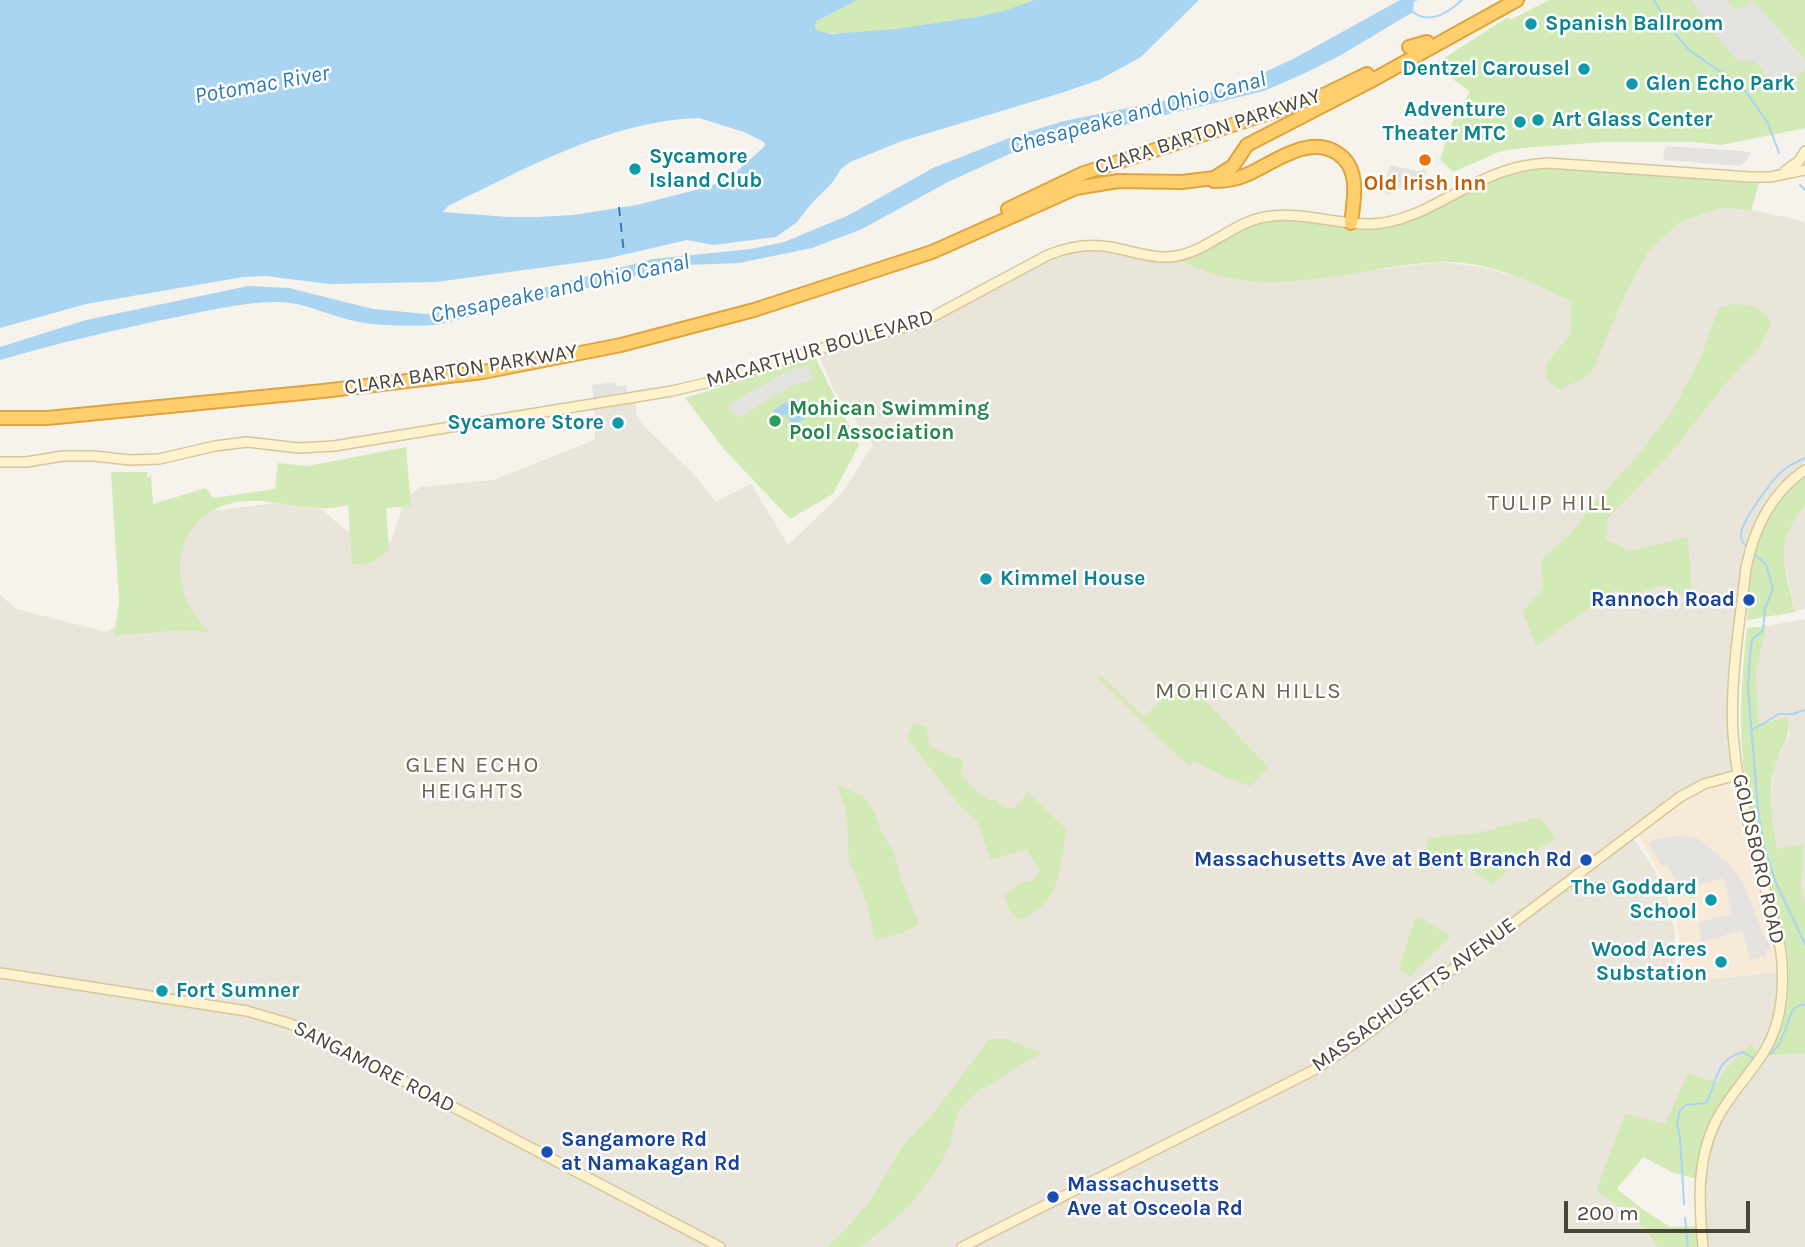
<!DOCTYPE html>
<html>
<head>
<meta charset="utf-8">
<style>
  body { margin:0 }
  #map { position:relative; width:1805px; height:1247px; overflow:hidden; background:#f6f3ec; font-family:Karla,sans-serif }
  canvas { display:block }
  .scale { position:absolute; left:1564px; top:1201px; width:186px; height:32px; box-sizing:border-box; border:4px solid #4b4439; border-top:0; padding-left:9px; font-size:21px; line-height:24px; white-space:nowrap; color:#4b4439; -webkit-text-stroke:5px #fff; paint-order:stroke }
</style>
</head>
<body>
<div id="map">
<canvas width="1805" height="1247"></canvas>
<div class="scale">200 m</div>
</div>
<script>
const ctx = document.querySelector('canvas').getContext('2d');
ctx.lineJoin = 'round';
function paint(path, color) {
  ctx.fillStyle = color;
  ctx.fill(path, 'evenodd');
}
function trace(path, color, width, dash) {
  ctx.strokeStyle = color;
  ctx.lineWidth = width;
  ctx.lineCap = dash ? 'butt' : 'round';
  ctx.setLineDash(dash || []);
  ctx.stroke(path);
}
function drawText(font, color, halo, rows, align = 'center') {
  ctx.font = font + ' Karla,sans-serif';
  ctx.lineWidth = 5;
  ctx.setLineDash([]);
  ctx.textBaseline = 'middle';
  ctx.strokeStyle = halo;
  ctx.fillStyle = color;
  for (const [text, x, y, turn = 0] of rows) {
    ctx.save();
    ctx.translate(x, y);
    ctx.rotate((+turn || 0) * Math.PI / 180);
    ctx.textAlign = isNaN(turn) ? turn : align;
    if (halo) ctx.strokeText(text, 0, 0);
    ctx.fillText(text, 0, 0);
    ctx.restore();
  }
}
paint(new Path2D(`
  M1720,208L1751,210L1799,220L1805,224V461L1797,475L1754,529L1733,713L1737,775L1704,784L1631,835L1655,871L1668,900L1675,934L1674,979H1712L1783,971L1782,993L1762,1057L1805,1053V1247H1703L1700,1180L1665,1125L1596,1191L1617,1204L1636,1220L1657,1247H0V595L16,609L107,632L130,615L179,515L276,503L321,509L343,528L376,548L391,542L405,499L420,487L493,480L595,440V405L635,397L637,416L642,424L693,473L716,502L751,484L788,545L841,494L873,445L833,389L817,350L919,324L1048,255L1081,246L1169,257L1230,278L1335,275L1440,262L1481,267L1531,281L1571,302L1570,334L1545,365L1623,299L1648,252L1680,222Z
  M1805,506V608L1795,612L1782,549L1792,521Z
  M1805,619V901L1801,889L1803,844L1777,850L1770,800L1775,763L1789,736L1788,717L1759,724L1756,671L1767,626Z`), '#eae5da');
paint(new Path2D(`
  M1720,784H1729L1732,788L1776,951L1777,971L1712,979H1678L1681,956L1675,913L1661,876L1638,834L1680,802Z`), '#f7ead8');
paint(new Path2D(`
  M857,0H1034C1024,4 1014,8 1004,11C975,19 838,42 816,30L815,26L817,21Z
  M1549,0H1805V128L1721,145L1693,142H1603L1523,148L1501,151L1453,172L1440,159L1453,121L1470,92L1438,68V62L1508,17L1510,20Z
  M1532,164L1761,177L1751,210L1720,208L1680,222L1648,252L1623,299L1591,374L1560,390L1547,380L1545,365L1570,334L1571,302C1531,281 1485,260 1439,262C1374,265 1294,292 1230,278C1210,274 1189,264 1169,257L1265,217L1382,223L1409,215L1504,171Z
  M1733,304C1752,306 1762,305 1771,323L1759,348L1724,385L1669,455L1607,519L1606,539L1629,551L1688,537L1692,599L1663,585L1633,595L1615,590L1536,646L1523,612L1543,588L1541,560L1573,531L1594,503L1633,461L1673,410L1699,361L1719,308Z
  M815,357L859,445L833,494L790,519L724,449L685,398Z
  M406,447L411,506L386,508L389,550L371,563L352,564L348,505C297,519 250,480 202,518C189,529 182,543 180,560C178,588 189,613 210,632L179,630L114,636L119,602L111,472H148L146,478L151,476L153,504L206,488L213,498L275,489L278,463L308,466Z
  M1805,476V506C1772,544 1786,567 1795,612L1747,620C1751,557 1754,520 1805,476Z
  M1767,626L1756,671L1759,724L1788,717C1790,744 1783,740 1776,763C1766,790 1773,821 1777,849L1803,844L1801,889L1805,901V1053L1768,1056C1788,1023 1791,988 1787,950C1771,888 1749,826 1743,762C1739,717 1742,673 1747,628Z
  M1101,675L1144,717L1183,678L1269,767L1251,786L1225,777L1193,761L1190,766C1156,739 1128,706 1096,677Z
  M913,724L926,726L930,747L955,758L964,759L961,775L973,788L991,801L996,800L1004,808H1015L1028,792L1067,830C1058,867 1063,905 1019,920L1010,912L1004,896L1023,881L1031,882L1040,871L1027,849L991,860L977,821L959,805L907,738Z
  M836,785L863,796L873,809L883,836L894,852L900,877L919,924L904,932L875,940L867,903L849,860L846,809Z
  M1540,817L1556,838L1512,865L1492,885L1454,855L1424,854L1429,838L1477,833Z
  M1420,918L1451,936L1411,976L1399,969L1414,920Z
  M989,1039H1006L1041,1053L977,1092L959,1110L948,1149L936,1170L913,1202L887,1226L861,1247H828L869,1203L903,1145L933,1114Z
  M1751,1044L1761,1057L1722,1110L1700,1180L1672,1172L1643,1157L1617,1189L1641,1208L1670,1227L1700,1226L1702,1247H1657C1641,1222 1621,1206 1596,1191L1625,1114L1665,1124L1688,1073L1718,1083L1725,1070Z`), '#d2eab5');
paint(new Path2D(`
  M1692,0H1728L1735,11L1752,0L1805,59V69L1789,83L1781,82L1768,78L1756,61H1738L1707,26Z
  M1666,146L1729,150L1751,152L1747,161L1740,166L1665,160L1663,154Z
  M1390,165L1418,171L1425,169L1426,174L1388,195L1382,191Z
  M809,365L812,379L802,383H798L768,399L740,418L729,410L728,405L756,389L788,371Z
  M615,382L616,386L626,385L627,392L612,394V398L594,400L592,385Z
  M1683,835L1699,839L1727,862L1744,884L1766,941H1769L1771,949L1765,951L1766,956L1751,960L1742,930L1702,942L1698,922L1732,914L1724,878L1686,888L1684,880L1677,883L1667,865L1674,860L1663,867L1648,844L1656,839Z`), '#e5e3e0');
paint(new Path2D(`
  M0,0H857L817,21L815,26L816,30L831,34L896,29L976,17L1004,11L1034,0H1199L1141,57L1099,80L1061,93L902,141L850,162L841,169L832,183L811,204L797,222L776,237L713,245L687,240L605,259L436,282L330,284L266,276L243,277L86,304L0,328ZM699,118L744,132L764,142L765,146L735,173L711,186L637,205L573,215L537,217H508L443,212L448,206C527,168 609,121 699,118Z
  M1400,0H1418L1414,2L1413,12L1341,55L1303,74L1264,91L1016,151L948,182L862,229L812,248L739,263L687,265L660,270L437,325C407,326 375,327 346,319C323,313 302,302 278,302C244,302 211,310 177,317C117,329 59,343 0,360V347L86,320L248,286L289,288L373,309L427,314L471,307L653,259L751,249L784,242L847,216L933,168L1017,135L1064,121L1223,89L1254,77L1295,58Z
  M796,397L807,418L792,425L786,414L777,418L773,410Z`), '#a9d4f2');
trace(new Path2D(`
  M1654,0L1671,29L1690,51L1737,83L1746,92L1768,123L1779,153
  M1413,12C1430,25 1448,13 1462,0
  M1800,185L1805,190
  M1748,548C1744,544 1740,540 1741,534C1742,521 1774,476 1785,469C1791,464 1799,461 1805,458
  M1752,552L1766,564L1773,589L1765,608L1763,630L1752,640L1750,655L1748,687L1758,810L1764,847L1776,883L1805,944
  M1752,730L1779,714H1793L1805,710
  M1771,1054L1780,1043L1793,1009L1800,1005H1805
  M1684,1204L1680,1137L1677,1123L1680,1110L1686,1105L1706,1103C1718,1081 1714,1060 1743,1052L1753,1058
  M1685,1218L1688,1247`), '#a9d4f2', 2);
trace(new Path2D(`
  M619,207L624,254`), '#2e7ab2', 2, [9, 7]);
const secondary = new Path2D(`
  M1785,171L1799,161L1805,151
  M0,462H26L63,456H94L130,460L159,459L215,446L247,442L299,448L334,446L672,391L723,379L833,345L919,324L1048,255C1068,247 1088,243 1110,247C1129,250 1148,258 1168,257C1205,255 1230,223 1265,217C1304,210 1344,228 1383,223C1427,216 1463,184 1505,171C1519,166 1533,164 1547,163L1750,177H1770L1805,170
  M0,973L247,1011L288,1023L316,1035L720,1247
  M962,1247L1314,1070L1355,1043L1680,797L1704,784L1737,775
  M1703,1247C1699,1204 1696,1161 1716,1121C1728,1097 1747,1078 1762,1055C1782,1025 1785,988 1781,952C1766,882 1741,816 1734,744C1728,690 1740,622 1746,568C1754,528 1771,493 1805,470`);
const highway = new Path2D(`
  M1409,47L1427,42
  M1214,181C1225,181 1235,180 1246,175C1272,164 1308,134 1337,153C1361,168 1354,199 1351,223
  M1008,209L1084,173L1297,104L1326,94L1367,74
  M0,418H47L323,391L483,372L621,345L754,310L932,252L1076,188L1118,181L1182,182L1214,178L1233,166L1247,145L1369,82L1517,0`);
trace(secondary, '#d6c79b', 12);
trace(highway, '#e0a43c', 16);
trace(secondary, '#fff3cd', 9);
trace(highway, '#ffcf6e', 12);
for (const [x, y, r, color] of [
  [1531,24,7,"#0f9aa8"],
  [1584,69,7,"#0f9aa8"],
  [1632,84,7,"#0f9aa8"],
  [1538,120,7,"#0f9aa8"],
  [1520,122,7,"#0f9aa8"],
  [1425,160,7,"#e8710a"],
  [635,169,7,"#0f9aa8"],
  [775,421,7,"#2e9e5b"],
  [618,423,7,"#0f9aa8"],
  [986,579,7,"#0f9aa8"],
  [1749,600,7,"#1a4fb4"],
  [1586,860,7,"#1a4fb4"],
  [1711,900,7,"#0f9aa8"],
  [1721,962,7,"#0f9aa8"],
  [162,991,7,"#0f9aa8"],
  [547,1152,7,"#1a4fb4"],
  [1053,1197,7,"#1a4fb4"]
]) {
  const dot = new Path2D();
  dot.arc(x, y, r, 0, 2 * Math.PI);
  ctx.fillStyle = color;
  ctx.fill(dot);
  trace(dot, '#fff', 2.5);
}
drawText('bold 21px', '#0d838f', '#fff', [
  ["Spanish Ballroom",1545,24],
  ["Dentzel Carousel",1570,69,"right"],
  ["Glen Echo Park",1646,84],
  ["Adventure",1506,110,"right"],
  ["Theater MTC",1506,134,"right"],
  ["Art Glass Center",1552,120],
  ["Sycamore",649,157],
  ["Island Club",649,181],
  ["Sycamore Store",604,423,"right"],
  ["Kimmel House",1000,579],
  ["The Goddard",1697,888,"right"],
  ["School",1697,912,"right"],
  ["Wood Acres",1707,950,"right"],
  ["Substation",1707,974,"right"],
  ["Fort Sumner",176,991]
], 'left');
drawText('21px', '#4b4439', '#fff', [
  ["CLARA BARTON PARKWAY",1208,132,-18],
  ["MACARTHUR BOULEVARD",820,349,-16],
  ["CLARA BARTON PARKWAY",461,370,-9],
  ["GOLDSBORO ROAD",1758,859,77],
  ["MASSACHUSETTS AVENUE",1414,995,-36],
  ["SANGAMORE ROAD",374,1067,27]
]);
drawText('bold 21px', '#c56008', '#fff', [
  ["Old Irish Inn",1425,184]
]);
drawText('bold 21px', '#27864d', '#fff', [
  ["Mohican Swimming",789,409],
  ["Pool Association",789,433]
], 'left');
drawText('bold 21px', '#164399', '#fff', [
  ["Rannoch Road",1735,600],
  ["Massachusetts Ave at Bent Branch Rd",1572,860],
  ["Sangamore Rd",561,1140,"left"],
  ["at Namakagan Rd",561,1164,"left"],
  ["Massachusetts",1067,1185,"left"],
  ["Ave at Osceola Rd",1067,1209,"left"]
], 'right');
drawText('italic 23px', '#2e7ab2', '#fff', [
  ["Potomac River",262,85,-10],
  ["Chesapeake and Ohio Canal",1138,113,-15],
  ["Chesapeake and Ohio Canal",560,289,-12]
]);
ctx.letterSpacing = '2px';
drawText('23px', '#6e6250', '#fff', [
  ["TULIP HILL",1550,503],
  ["MOHICAN HILLS",1249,691],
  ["GLEN ECHO",473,765],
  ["HEIGHTS",473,791]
]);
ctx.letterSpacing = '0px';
</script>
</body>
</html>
